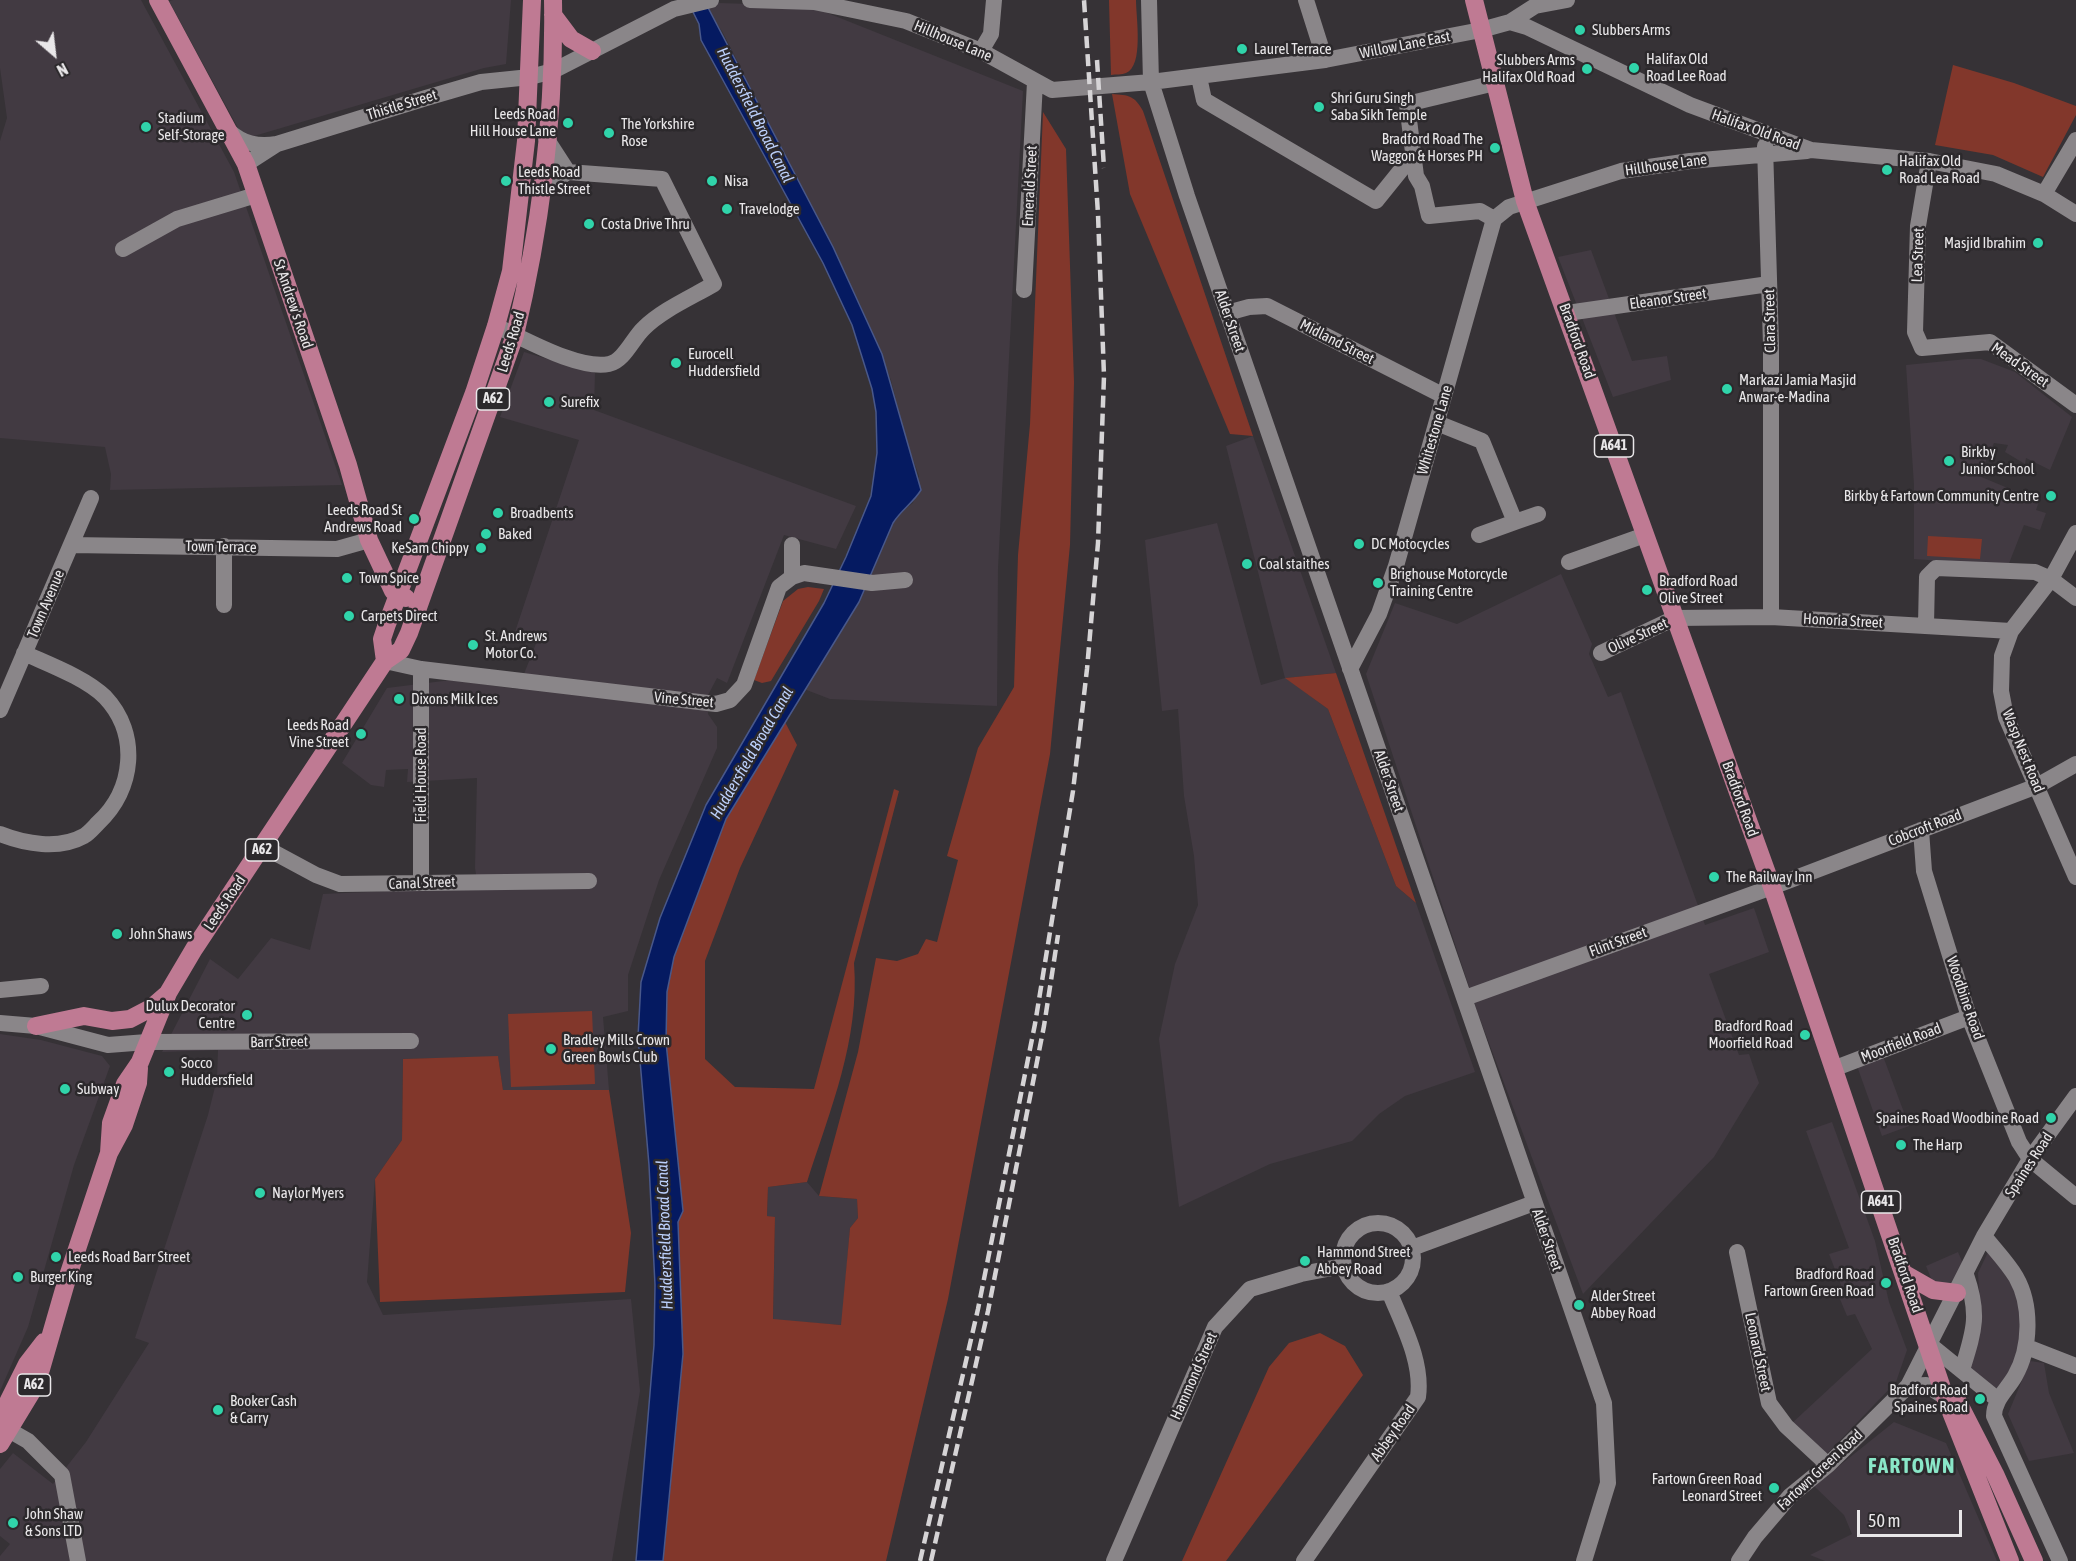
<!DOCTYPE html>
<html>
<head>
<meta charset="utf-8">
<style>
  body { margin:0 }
  #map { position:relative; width:2076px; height:1561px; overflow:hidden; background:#363236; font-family:"Asap Condensed",sans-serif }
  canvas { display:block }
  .north { position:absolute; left:24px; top:24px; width:60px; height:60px; -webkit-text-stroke:4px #2c292c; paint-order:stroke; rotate:152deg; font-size:16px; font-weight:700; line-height:24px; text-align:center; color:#e9e7e9 }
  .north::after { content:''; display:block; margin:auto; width:21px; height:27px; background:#e9e7e9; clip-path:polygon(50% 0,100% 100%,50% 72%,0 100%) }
  .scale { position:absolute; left:1857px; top:1510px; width:105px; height:27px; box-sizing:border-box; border:3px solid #e9e7e9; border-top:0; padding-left:8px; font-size:18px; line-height:21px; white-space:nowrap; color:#e9e7e9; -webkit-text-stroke:4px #2c292c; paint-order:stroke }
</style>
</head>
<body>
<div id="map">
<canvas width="2076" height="1561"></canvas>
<div class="north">N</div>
<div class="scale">50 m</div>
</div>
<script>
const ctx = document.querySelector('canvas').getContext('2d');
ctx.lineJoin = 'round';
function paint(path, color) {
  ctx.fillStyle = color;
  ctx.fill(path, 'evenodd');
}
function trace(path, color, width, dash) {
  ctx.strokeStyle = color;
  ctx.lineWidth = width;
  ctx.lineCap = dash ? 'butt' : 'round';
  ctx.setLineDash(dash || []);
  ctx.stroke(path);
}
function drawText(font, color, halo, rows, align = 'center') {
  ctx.font = font + ' "Asap Condensed",sans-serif';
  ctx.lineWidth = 5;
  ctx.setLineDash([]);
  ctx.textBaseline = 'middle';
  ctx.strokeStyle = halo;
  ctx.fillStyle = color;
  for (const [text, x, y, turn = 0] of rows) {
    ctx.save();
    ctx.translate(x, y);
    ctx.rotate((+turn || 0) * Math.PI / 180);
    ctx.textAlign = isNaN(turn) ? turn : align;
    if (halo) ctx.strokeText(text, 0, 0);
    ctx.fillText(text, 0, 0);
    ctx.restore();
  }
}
paint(new Path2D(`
  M0,0H141L234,172L342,485L110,490L111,474L105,447L0,438V141L7,118L0,68Z
  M173,0H511L506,64L484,68L244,139L169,1Z
  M719,3L810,6L1023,91L998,568L997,706L830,699L804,689L859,602L893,523L901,512L913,503L919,476L906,440L891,380L860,304L722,31L702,5Z
  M1591,250L1632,361L1667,356L1671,380L1613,397L1558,257Z
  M524,352L595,373L594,410L856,506L836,549L784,535L727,683L717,678L707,697L708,714L717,727V748L659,880L628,975V1011L603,1017L609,1090H503L498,1057L403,1059L402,1140L375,1179L367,1282L383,1315L631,1299L640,1391L612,1561H0V1556L10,1544L0,1536V1469L13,1453L53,1484L86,1442L149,1343L135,1338L208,1115L217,1079L218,1050L162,1052L210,959L238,979L271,938L310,950L323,894L478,887L475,868L477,778L407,782L408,769L386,770L384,787L371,785L342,763L387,688L451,680L518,689L537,641L515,632L579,440L500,417Z
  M1967,359H1981L2015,372L2072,417L2050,470L2026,458L2025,464L2005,452L2008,445L1994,443L1979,476L2039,501L2036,510L2046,513L2040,530L2024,525L2008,566L1914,559V485L1906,365Z
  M1253,436L1336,673L1286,678L1328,709L1396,886L1416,903L1475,1072L1405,1096L1379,1114L1352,1141L1270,1164L1179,1207L1159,1039L1175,964L1198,905L1194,856L1184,796L1178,709L1162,711L1145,540L1217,523L1261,685L1285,678L1226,446Z
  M1561,574L1592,644L1589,654L1608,697L1621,692L1705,925L1754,908L1769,952L1709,974L1739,1055L1749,1054L1759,1083L1714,1157L1583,1294L1477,1011L1366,674L1395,603L1457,624Z
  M0,1034L41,1040L102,1056L110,1066L74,1165L28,1327L0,1391Z
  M1883,1056L1909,1126L1882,1136L1857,1066Z
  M1832,1122L1875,1241L1889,1302L1907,1350L1896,1382L1825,1456L1791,1424L1872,1349L1855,1314L1847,1316L1835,1287L1841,1285L1829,1254L1849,1248L1806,1131Z
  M807,1182L819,1196L857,1199L858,1218L850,1228L842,1325L773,1320L775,1218L767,1216L768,1187Z
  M1989,1250L2011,1280L2021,1312L2022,1346L1997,1393L1968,1369L1980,1306L1978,1273Z
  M1958,1252L1964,1266L1947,1297L1939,1298L1926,1266Z
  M2030,1361L2044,1363L2049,1393L2074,1453L2029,1461L2008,1414Z
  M1894,1422L1946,1443L1997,1561H1825L1810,1555L1852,1534L1844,1515L1814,1486Z`), '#423a42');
paint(new Path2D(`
  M1109,0H1136C1136,17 1144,66 1126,73C1122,75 1116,74 1111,75Z
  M1953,65L2014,83L2076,106V115L2043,177L1993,155L1935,145Z
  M1112,94C1129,95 1135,96 1143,111L1253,436L1230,434L1130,194Z
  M1043,112L1066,149L1074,382L1070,545L1050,754L948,1299L886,1561H663L683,1354L678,1222L683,1211L666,1042L667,992L674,957L726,819L785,722L797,745L740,868L705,961V1059L735,1087L814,1089L894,789L899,791L854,963C860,1040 830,1110 807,1182L768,1187L767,1216L775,1217L773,1319L841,1325L850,1228L858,1218L857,1199L819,1196L858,1052L876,958L897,961L918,954L926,939L937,942L958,860L947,856L978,748L1014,687L1018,555L1030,424Z
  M1928,536L1982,539L1980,559L1927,556Z
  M808,587L824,589L819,601L771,681L762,683L754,680L783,601L798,589Z
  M1336,673L1416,903L1396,886L1328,709L1285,678Z
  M592,1011L595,1084L511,1087L508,1014Z
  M498,1056L503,1090H609L631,1233L625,1292L380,1302L375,1179L402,1140L403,1059Z
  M1320,1333L1345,1346L1363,1375L1226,1561H1182L1269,1367L1289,1343Z`), '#82372b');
const water = new Path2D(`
  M687,0H704L833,247L882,354L921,490C913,503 901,510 893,523L859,602L726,819L674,957L667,992L666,1042L683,1211L678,1222L683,1354L663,1561H636L654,1345L655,1285L649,1165L638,1037L641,982L660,918L706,805L824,603L846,557L871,496L877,453L876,412L872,389L852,325L823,263L701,40L699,24Z`);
paint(water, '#051a61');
trace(water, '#49588a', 1.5);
trace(new Path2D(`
  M750,0L814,2L906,21L981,51L1052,90L1151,82L1325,60L1481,30L1510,22L1527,27L1690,105L1811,150L1929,161L1996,174L2044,194L2076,214
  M1149,0L1151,82L1187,196L1604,1403L1608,1483L1584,1561
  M1306,0L1325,60
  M1510,22L1535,6L1567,0
  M981,51L991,34L994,0
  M1199,77L1204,100L1376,201L1401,170
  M229,131C243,144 258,147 277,144
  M546,138L568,172
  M1765,146L1771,345V617
  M1929,161L1918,226L1915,332L1922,348L1990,342L2076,405
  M246,164L277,144L426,98L481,82L530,77L553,71L674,9L711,0
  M541,189L568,172
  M2044,194L2076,140
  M1494,219L1480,211L1429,216L1422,186L1416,176L1407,104L1495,83
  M123,249L177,219L256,195
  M1024,290L1035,82
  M1227,313L1249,307L1267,306L1444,396
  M1567,313L1769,284
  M496,326C525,339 578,370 609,364C624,361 633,338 644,328C662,310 692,297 714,284L662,179L568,172
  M1437,423L1482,441L1515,522L1538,514
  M2076,533L2051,579L2011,631L2002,656L2001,691L2006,717L2076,877
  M1479,535L1515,522
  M71,545L337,549L369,540
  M792,545V577
  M224,546V605
  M1569,562L1645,535
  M1926,625L1927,577L1936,568L2035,572L2051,579L2076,598
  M1601,653L1675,618L1771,617L2011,631
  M385,661L421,669L716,704L730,700L744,685L779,587L792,577L804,573L872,583L905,580
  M421,669V881
  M1350,669L1379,614L1396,566L1494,219L1509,207L1621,171L1690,161L1807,151
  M0,710L91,498
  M1921,830L1924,871L1969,1017L2019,1142L2030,1159L2076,1197
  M0,834C25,844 59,850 84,836C89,833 94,827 98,823C134,790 140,734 105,697C86,678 48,664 24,653
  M264,847L316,875L340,884L589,881
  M0,990L41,986
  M1465,998L1772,887L2037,786L2076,764
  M0,1023L36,1026L108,1045L147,1042L411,1041
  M1833,1069L1969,1017
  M1343 1258a35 35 0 1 1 70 0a35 35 0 1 1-70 0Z
  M1984,1236C1994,1249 2007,1262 2016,1277C2032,1305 2031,1348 2015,1376C2007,1390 1994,1400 1994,1416L2060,1561
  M1412,1248L1534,1203
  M1737,1252L1769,1403L1786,1426L1828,1465
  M1929,1344L1998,1400
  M2027,1347L2076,1366
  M1962,1370C1974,1331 1980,1315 1966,1275
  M1908,1386L1926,1385L1945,1397
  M0,1425L28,1441L62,1475L78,1561
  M1114,1561L1215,1327L1250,1289L1301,1274L1343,1266
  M1304,1561L1418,1397C1423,1361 1402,1324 1389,1291
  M1739,1561L1755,1537L1790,1496L1828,1465L1908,1386L1984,1236L2030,1159L2076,1096`), '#8a8689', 16);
trace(new Path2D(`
  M158,0L246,164L348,465L369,540L393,591L406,598
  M1474,0L1525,201L1772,887L1945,1397L2010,1561
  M553,15L571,39L592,51
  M385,661L382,639L387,624L474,393L496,326L511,271L526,141L532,0
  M36,1026L84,1016L112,1021L130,1019L151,1008L166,995
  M109,1153L111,1123L125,1084L140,1062L168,993L194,949L385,661L401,650L409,633L515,335C541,226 555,112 553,0
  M1905,1274L1933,1290L1957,1293
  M1955,1396L1995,1474L2034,1561
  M0,1418L27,1364L44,1342
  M0,1444L31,1393L41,1369L67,1279L109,1153L124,1125L138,1083L139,1068`), '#bf7a93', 18);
trace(new Path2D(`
  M1097,60L1104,168
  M920,1561L978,1309L1035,1024L1073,791L1087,669L1098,543L1104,376L1098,214L1084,0
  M931,1561L988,1311L1044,1026L1058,935`), '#d6d4d6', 4.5, [12, 6]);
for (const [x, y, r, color] of [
  [1580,30,6,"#30d4aa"],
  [1242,49,6,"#30d4aa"],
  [1634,68,6,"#30d4aa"],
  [1587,69,6,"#30d4aa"],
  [1319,107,6,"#30d4aa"],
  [568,123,6,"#30d4aa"],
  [146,127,6,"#30d4aa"],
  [609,133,6,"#30d4aa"],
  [1495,148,6,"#30d4aa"],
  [1887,170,6,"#30d4aa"],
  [506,181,6,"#30d4aa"],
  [712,181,6,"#30d4aa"],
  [727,209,6,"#30d4aa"],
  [589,224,6,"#30d4aa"],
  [2038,243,6,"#30d4aa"],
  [676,363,6,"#30d4aa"],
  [1727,389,6,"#30d4aa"],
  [549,402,6,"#30d4aa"],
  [1949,461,6,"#30d4aa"],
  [2051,496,6,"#30d4aa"],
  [498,513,6,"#30d4aa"],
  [414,519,6,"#30d4aa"],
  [486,534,6,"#30d4aa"],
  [1359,544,6,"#30d4aa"],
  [481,548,6,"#30d4aa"],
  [1247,564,6,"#30d4aa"],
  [347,578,6,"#30d4aa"],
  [1378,583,6,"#30d4aa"],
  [1647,590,6,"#30d4aa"],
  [349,616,6,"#30d4aa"],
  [473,645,6,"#30d4aa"],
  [399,699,6,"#30d4aa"],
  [361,734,6,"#30d4aa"],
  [1714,877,6,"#30d4aa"],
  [117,934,6,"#30d4aa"],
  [247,1015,6,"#30d4aa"],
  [1805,1035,6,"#30d4aa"],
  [551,1049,6,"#30d4aa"],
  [169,1072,6,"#30d4aa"],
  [65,1089,6,"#30d4aa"],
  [2051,1118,6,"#30d4aa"],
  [1901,1145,6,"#30d4aa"],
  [260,1193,6,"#30d4aa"],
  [56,1257,6,"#30d4aa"],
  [1305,1261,6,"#30d4aa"],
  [18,1277,6,"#30d4aa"],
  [1886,1283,6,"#30d4aa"],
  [1579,1305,6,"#30d4aa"],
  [1980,1399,6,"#30d4aa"],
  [218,1410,6,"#30d4aa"],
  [1774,1488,6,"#30d4aa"],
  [13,1523,6,"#30d4aa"]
]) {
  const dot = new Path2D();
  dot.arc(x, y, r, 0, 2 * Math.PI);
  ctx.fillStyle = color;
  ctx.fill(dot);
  trace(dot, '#2c292c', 2);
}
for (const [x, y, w] of [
  [493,399,33],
  [1614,446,39],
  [262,850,33],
  [1881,1202,39],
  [34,1385,33]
]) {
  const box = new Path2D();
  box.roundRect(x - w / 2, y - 11, w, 22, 4.5);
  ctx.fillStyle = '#2c292c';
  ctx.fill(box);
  trace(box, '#e9e7e9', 1.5);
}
drawText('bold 14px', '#e9e7e9', null, [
  ["A62",493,399],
  ["A641",1614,446],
  ["A62",262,850],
  ["A641",1881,1202],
  ["A62",34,1385]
]);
drawText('15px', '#e9e7e9', '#2c292c', [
  ["Slubbers Arms",1592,30],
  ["Laurel Terrace",1254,49],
  ["Halifax Old",1646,59],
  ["Road Lee Road",1646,76],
  ["Slubbers Arms",1575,60,"right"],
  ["Halifax Old Road",1575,77,"right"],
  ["Shri Guru Singh",1331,98],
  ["Saba Sikh Temple",1331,115],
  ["Leeds Road",556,114,"right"],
  ["Hill House Lane",556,131,"right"],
  ["Stadium",158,118],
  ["Self-Storage",158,135],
  ["The Yorkshire",621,124],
  ["Rose",621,141],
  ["Bradford Road The",1483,139,"right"],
  ["Waggon & Horses PH",1483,156,"right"],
  ["Halifax Old",1899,161],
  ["Road Lea Road",1899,178],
  ["Leeds Road",518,172],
  ["Thistle Street",518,189],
  ["Nisa",724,181],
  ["Travelodge",739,209],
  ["Costa Drive Thru",601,224],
  ["Masjid Ibrahim",2026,243,"right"],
  ["Eurocell",688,354],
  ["Huddersfield",688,371],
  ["Markazi Jamia Masjid",1739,380],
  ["Anwar-e-Madina",1739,397],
  ["Surefix",561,402],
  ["Birkby",1961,452],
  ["Junior School",1961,469],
  ["Birkby & Fartown Community Centre",2039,496,"right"],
  ["Leeds Road St",402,510,"right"],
  ["Andrews Road",402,527,"right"],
  ["Broadbents",510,513],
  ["Baked",498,534],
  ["DC Motocycles",1371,544],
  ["KeSam Chippy",469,548,"right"],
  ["Coal staithes",1259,564],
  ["Brighouse Motorcycle",1390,574],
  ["Training Centre",1390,591],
  ["Town Spice",359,578],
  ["Bradford Road",1659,581],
  ["Olive Street",1659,598],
  ["Carpets Direct",361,616],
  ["St. Andrews",485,636],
  ["Motor Co.",485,653],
  ["Dixons Milk Ices",411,699],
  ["Leeds Road",349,725,"right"],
  ["Vine Street",349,742,"right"],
  ["The Railway Inn",1726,877],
  ["John Shaws",129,934],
  ["Dulux Decorator",235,1006,"right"],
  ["Centre",235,1023,"right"],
  ["Bradford Road",1793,1026,"right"],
  ["Moorfield Road",1793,1043,"right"],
  ["Bradley Mills Crown",563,1040],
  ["Green Bowls Club",563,1057],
  ["Socco",181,1063],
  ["Huddersfield",181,1080],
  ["Subway",77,1089],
  ["Spaines Road Woodbine Road",2039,1118,"right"],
  ["The Harp",1913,1145],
  ["Naylor Myers",272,1193],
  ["Hammond Street",1317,1252],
  ["Abbey Road",1317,1269],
  ["Leeds Road Barr Street",68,1257],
  ["Bradford Road",1874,1274,"right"],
  ["Fartown Green Road",1874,1291,"right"],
  ["Burger King",30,1277],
  ["Alder Street",1591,1296],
  ["Abbey Road",1591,1313],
  ["Bradford Road",1968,1390,"right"],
  ["Spaines Road",1968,1407,"right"],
  ["Booker Cash",230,1401],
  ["& Carry",230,1418],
  ["Fartown Green Road",1762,1479,"right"],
  ["Leonard Street",1762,1496,"right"],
  ["John Shaw",25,1514],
  ["& Sons LTD",25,1531]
], 'left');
drawText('15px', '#e9e7e9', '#2c292c', [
  ["Hillhouse Lane",953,41,23],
  ["Willow Lane East",1405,45,-11],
  ["Thistle Street",402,105,-17],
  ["Halifax Old Road",1756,130,20],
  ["Hillhouse Lane",1666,165,-8],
  ["Emerald Street",1030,186,-87],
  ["Lea Street",1918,255,-88],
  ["Eleanor Street",1668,299,-8],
  ["St Andrew's Road",293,304,71],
  ["Alder Street",1230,321,71],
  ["Clara Street",1770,321,-91],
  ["Bradford Road",1577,341,70],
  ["Leeds Road",511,342,-73],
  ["Midland Street",1337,342,27],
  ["Mead Street",2020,365,35],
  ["Whitestone Lane",1435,430,-74],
  ["Town Terrace",221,547,1],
  ["Town Avenue",46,604,-67],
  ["Honoria Street",1843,621,3],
  ["Olive Street",1638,636,-25],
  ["Vine Street",684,700,5],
  ["Wasp Nest Road",2023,751,68],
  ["Field House Road",421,775,-90],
  ["Alder Street",1389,781,71],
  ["Bradford Road",1740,799,70],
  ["Cobcroft Road",1925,828,-21],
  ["Canal Street",422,883,-2],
  ["Leeds Road",225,903,-56],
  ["Flint Street",1618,942,-20],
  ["Woodbine Road",1965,998,71],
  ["Barr Street",279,1042,-1],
  ["Moorfield Road",1901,1043,-21],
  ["Spaines Road",2029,1165,-57],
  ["Alder Street",1547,1240,71],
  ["Bradford Road",1905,1275,71],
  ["Leonard Street",1758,1352,78],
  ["Hammond Street",1194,1376,-66],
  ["Abbey Road",1393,1433,-55],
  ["Fartown Green Road",1820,1470,-43]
]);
drawText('italic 16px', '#bcd0fb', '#2c292c', [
  ["Huddersfield Broad Canal",755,115,63],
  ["Huddersfield Broad Canal",752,753,-60],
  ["Huddersfield Broad Canal",665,1235,-92]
]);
ctx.letterSpacing = '1.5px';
drawText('bold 21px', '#8ae7c8', '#2c292c', [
  ["FARTOWN",1912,1466]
]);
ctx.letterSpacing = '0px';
</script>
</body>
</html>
